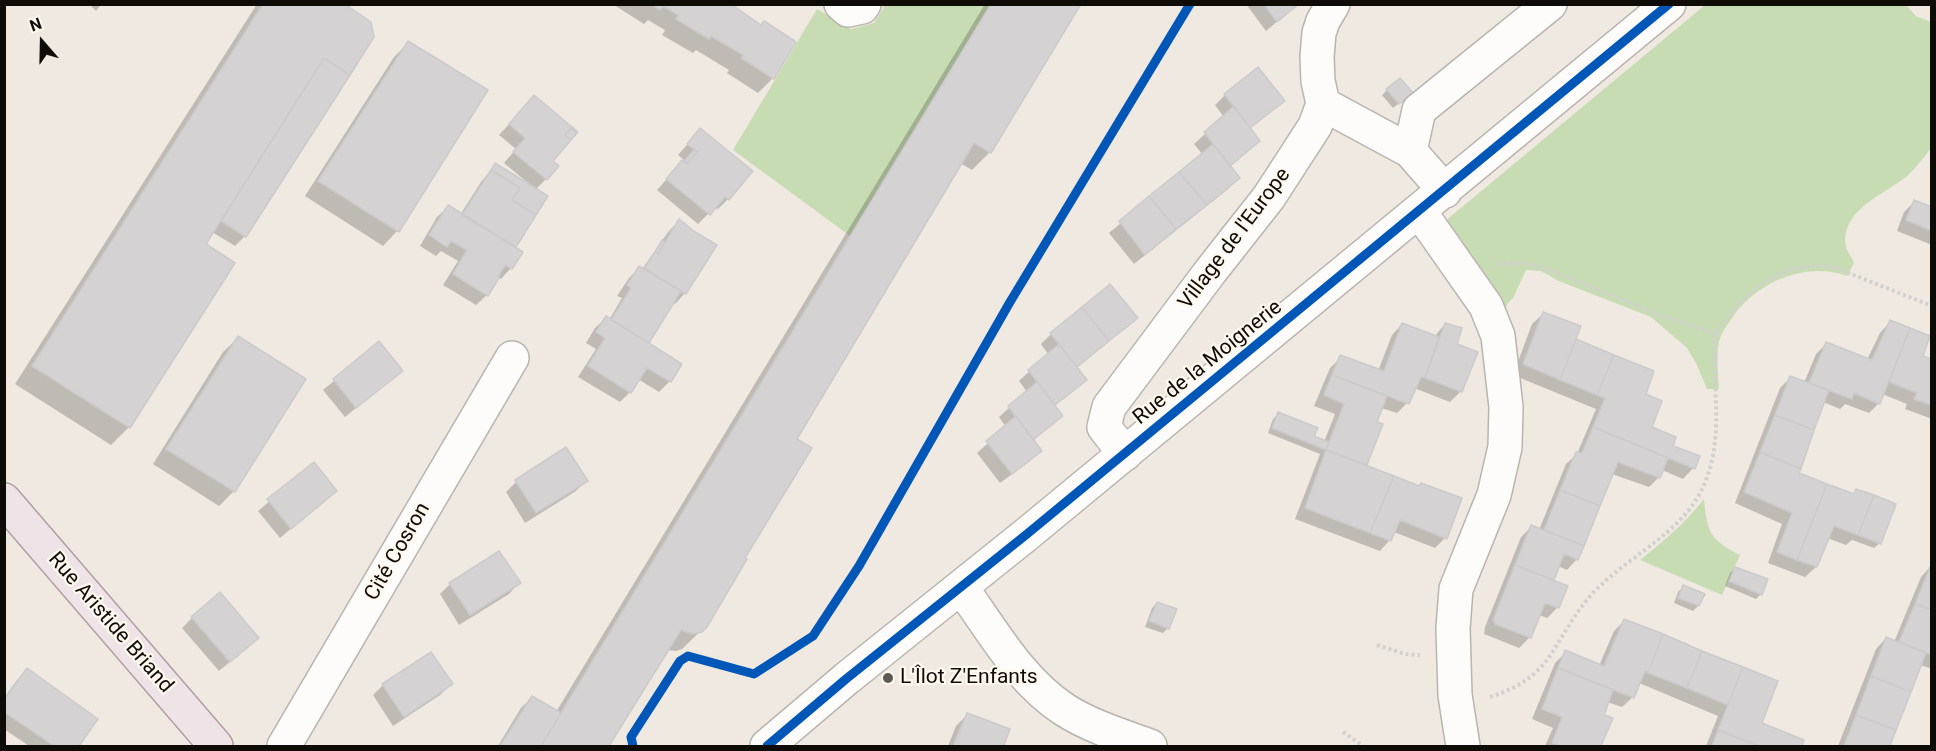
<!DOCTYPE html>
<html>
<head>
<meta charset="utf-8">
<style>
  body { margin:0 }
  #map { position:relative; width:1936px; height:751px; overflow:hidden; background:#efe9e2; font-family:Roboto,sans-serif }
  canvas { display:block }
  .frame { position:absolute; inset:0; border:6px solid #0f0b07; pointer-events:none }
  .north { position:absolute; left:12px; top:12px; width:60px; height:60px; -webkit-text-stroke:4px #fff8ef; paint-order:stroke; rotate:340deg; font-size:16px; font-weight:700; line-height:24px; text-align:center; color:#0f0b07 }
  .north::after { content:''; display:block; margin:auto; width:21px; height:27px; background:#0f0b07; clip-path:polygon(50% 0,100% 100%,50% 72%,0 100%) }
</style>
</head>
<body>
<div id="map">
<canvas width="1936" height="751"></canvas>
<div class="frame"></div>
<div class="north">N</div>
</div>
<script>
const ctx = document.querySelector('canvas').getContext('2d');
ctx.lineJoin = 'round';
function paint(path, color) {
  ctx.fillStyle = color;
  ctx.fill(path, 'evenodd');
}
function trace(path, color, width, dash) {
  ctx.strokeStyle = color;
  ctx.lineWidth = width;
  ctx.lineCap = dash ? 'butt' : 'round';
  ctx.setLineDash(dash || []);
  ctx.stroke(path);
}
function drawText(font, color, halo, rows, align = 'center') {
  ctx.font = font + ' Roboto,sans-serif';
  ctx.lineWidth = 4.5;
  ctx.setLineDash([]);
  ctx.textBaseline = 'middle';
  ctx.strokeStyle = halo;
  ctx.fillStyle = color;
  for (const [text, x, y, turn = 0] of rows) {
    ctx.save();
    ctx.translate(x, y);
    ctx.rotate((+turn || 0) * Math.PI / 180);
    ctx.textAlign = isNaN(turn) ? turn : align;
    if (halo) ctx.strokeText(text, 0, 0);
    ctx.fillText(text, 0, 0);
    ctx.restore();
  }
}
paint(new Path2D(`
  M885,5H991L850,236L733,150L817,9L851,29L874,23Z
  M1705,5H1906L1916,16L1931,22V148C1924,157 1916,168 1907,176C1885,194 1840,210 1846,246C1847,252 1852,257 1854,263L1847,276C1805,261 1757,282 1732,318C1727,325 1721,333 1719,342C1716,357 1718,374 1719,389H1707L1696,363L1687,348L1651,317L1559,281L1541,271L1526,270L1513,298L1507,304L1503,323L1444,222Z
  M1704,499C1707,532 1710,540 1740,555L1722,595L1640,560C1663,542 1686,522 1704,499Z`), '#c8dcb4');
paint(new Path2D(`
  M89,4H102L96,11Z
  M257,4H342L370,22L245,236L235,246L212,232L204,245L129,427L111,445L15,384Z
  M729,4L773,78L758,93L727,73L729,70L696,50L693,53L662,35L665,30L648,20L644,24L614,5Z
  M985,4H1079L990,152L972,170L960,163L795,439L743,559L707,625L682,649L676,651L667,650L608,746H498L521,708L532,697L556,712Z
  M1246,4H1298L1266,31Z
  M408,43L486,91L397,231L383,246L305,196L394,57Z
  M1387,90L1406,98L1393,108L1382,95Z
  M1225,95L1283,101L1249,129L1229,167L1238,178L1228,189L1134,264L1109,233L1203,155L1194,144L1224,117L1215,105Z
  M534,97L551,161L546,179L535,190L546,196L513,248L521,253L511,268L501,279L498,277L487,295L476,305L443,285L458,261L441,251L436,256L420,246L437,217L448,207L460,215L481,182L495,165L528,185L529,184L504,163L516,149L499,135Z
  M700,130L728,199L718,209L715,207L698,224L657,190L684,160L678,155Z
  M1915,201L1932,208V245L1897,231L1904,212Z
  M679,221L694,233L715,246L685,293L675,304L672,302L647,343L680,364L670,381L659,392L638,379L630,392L620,402L578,377L596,349L586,343L595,328L606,318L609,320L622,298L617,296L629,278L639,268L642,269L669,231Z
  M1543,314L1574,340L1652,372L1644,395L1650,428L1671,447L1698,457L1693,468L1683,479L1662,470L1659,477L1649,487L1612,474L1577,559L1567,570L1558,566L1552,581L1566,586L1557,608L1547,618L1539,615L1530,637L1519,648L1484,634L1485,627L1521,537L1531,527L1539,530L1566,464L1577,454L1596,409L1513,375L1532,324Z
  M1136,318L1076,368L1085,379L1054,406L1061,416L1032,441L1040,451L1030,461L1000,483L977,453L1006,427L999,417L1027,392L1019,381L1048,354L1041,344L1051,334Z
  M1890,322L1928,337L1921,356L1932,361V419L1905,409L1907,404L1882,394L1879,403L1869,413L1845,404L1840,409L1823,402L1797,474L1852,495L1856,490L1880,543L1874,548L1852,540L1846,545L1827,538L1816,567L1805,577L1768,563L1782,524L1735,503L1780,388L1790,378L1804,383L1816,354L1826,344L1867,360L1880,333Z
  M1402,324L1434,337L1445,324L1455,345L1476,353L1460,392L1450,402L1414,388L1407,403L1397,413L1381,408L1375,423L1381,425L1365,466L1445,538L1435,548L1394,532L1390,540L1380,551L1295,519L1320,454L1268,433L1273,419L1278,414L1313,437L1324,442L1335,414L1314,406L1330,368L1341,357L1378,371L1392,335Z
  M238,338L234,491L219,506L153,464L223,352Z
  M379,344L401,371L345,417L323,390Z
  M566,449L586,480L576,491L525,523L506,492L516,482Z
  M314,464L335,491L280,538L258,511Z
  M1931,566L1932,666L1929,668L1920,665L1888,746H1838L1876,649L1886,638L1894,642L1921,577Z
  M1735,568L1761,594L1756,599L1725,586L1730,573Z
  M519,583L509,594L459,625L440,594L450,584Z
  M1683,587L1703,595L1698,606L1693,611L1674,603L1678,592Z
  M1157,603L1168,628L1163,633L1145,627L1152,608Z
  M192,618L247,648L219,671L182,628Z
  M1624,621L1760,724L1802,740L1800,746H1706L1718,716L1639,683L1633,697L1622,707L1607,702L1602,716L1611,719L1599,746H1545L1553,728L1532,719L1555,663L1566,652L1599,666L1614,631Z
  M27,670L96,720L77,746H29L4,729V698L17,680Z
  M451,684L440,695L393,726L373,695L383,685Z
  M967,715L1002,746H1003H948L956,726Z`), '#0003');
const building = new Path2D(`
  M263,4H345L371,22L374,37L350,75L324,58L206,244L235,263L130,428L32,366Z
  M651,4H731L761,25L764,21L796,42L774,79L741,58L743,55L711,36L709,39L676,19L678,15L663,6L660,10Z
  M991,4H1081L991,153L974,143L797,439L812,448L745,558L747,559L707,627L702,632L693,634L681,630L609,746H541Z
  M1264,4H1299L1277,22Z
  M408,41L488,90L399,232L318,181Z
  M324,58L350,75L246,237L221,221Z
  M1258,67L1285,101L1250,128L1224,94Z
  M1400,78L1413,93L1399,104L1386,89Z
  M534,95L578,132L577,133L571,128L565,135L571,140L553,161L559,166L547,180L513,152L525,138L509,124Z
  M1234,106L1260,141L1230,166L1204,132Z
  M571,128L577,133L571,140L565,135Z
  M700,128L753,171L729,200L725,197L710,215L666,179L682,160L687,164L697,152L687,144Z
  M1213,144L1240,178L1207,205L1179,172Z
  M694,150L697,152L687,164L684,161Z
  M495,163L548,196L536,215L512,200L520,188L491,170Z
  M491,170L520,188L512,200L536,215L516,247L462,215Z
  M1179,172L1207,205L1176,229L1149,196Z
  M1149,196L1176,229L1145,255L1119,221Z
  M1914,200L1932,207V231L1906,220Z
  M448,205L523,252L512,269L505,265L498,277L499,278L488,296L453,274L467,250L451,241L447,247L429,235Z
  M679,219L695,232L717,245L686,294L644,268L655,252L658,254Z
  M662,240L665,242L658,254L655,252Z
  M639,266L681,291L649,343L611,320L631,288L627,285Z
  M1110,284L1138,318L1109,341L1082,307Z
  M1082,307L1109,341L1077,367L1050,333Z
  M1543,312L1581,326L1560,380L1523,364Z
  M606,316L682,364L671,382L647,368L631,393L588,366L605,338L596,332Z
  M1890,320L1910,328L1880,404L1854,393L1852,399L1809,383L1826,342L1872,360Z
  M1402,323L1439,337L1425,378L1421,377L1409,404L1332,375L1340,355L1384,371Z
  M1445,323L1462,328L1457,344L1478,352L1462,392L1425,378Z
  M1910,328L1930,336L1923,356L1932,359V405L1914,399L1917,393L1889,382Z
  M238,336L306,379L235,492L166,449Z
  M1576,339L1614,355L1597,395L1560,380Z
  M379,341L403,371L356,408L333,379Z
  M1059,344L1087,380L1055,405L1028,370Z
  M1614,355L1654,371L1646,394L1662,401L1652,427L1676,437L1673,446L1700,456L1695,469L1593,427L1605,398L1597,395Z
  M1332,375L1387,396L1377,422L1383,424L1367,465L1326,450L1344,404L1324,395Z
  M1790,376L1829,390L1814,430L1775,415Z
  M1037,382L1063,416L1033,440L1008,406Z
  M1278,412L1318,428L1314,436L1329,442L1326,450L1272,428Z
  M1775,415L1814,430L1801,469L1760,452Z
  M1016,416L1042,451L1012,474L986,441Z
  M1593,427L1668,458L1660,478L1618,462L1600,506L1560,490L1576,452L1582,453Z
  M566,447L588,481L536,513L515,480Z
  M1326,450L1394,476L1370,533L1305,508Z
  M1760,452L1801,469L1799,473L1827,484L1797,560L1777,552L1792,513L1744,492Z
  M314,462L337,491L291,529L267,499Z
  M1394,476L1419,486L1421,483L1462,498L1447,539L1400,520L1391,541L1370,533Z
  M1827,484L1854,494L1856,489L1874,495L1858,535L1834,526L1817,567L1797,560Z
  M1560,490L1600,506L1584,546L1544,530Z
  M1874,495L1896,504L1881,544L1858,535Z
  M1531,525L1584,546L1578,560L1564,554L1554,580L1515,565Z
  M499,551L521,583L470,615L449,583Z
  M1515,565L1568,586L1559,608L1545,603L1531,638L1495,624L1493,620Z
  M1931,565H1932V610L1915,604Z
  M1735,567L1768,579L1762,595L1729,581Z
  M1683,585L1705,594L1699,606L1678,598Z
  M220,592L259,638L230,662L191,617Z
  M1157,602L1177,609L1169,629L1149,621Z
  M1915,604L1932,610V655L1899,642Z
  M1624,619L1663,634L1648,673L1645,671L1634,698L1558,668L1565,650L1604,666Z
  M1663,634L1702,651L1687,688L1648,673Z
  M1886,637L1926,653L1911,692L1871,676Z
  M1702,651L1743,667L1728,705L1687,688Z
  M431,652L453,684L404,717L382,684Z
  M1743,667L1778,681L1762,723L1804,740L1802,746H1759L1718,730Z
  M27,668L98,719L79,746H54L4,712V700Z
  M1558,668L1613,690L1604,715L1613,718L1601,746H1560L1552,743L1562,717L1542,709Z
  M1871,676L1911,692L1896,730L1856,715Z
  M532,696L561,713L541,746H500Z
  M967,713L1010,729L1004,745L1007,746H953Z
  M1856,715L1896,730L1890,746H1844Z
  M1718,730L1759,746H1712Z`);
paint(building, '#d4d2d2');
trace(building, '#cccaca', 1.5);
const minor = new Path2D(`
  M841,4L848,10L862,7L864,4
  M1323,104L1410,151L1445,191
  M1410,151L1419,110L1550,4
  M1420,212L1486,306L1498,336L1506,407L1505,447L1494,495L1456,589L1453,628L1455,695L1463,746
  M1125,454L1104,427L1109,407L1210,272L1269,197L1315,126L1323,104L1318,81L1317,57L1319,33L1323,21L1333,4
  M961,587C992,630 1020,681 1065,710C1090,726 1122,736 1150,746
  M284,746L512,358
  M767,746L846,679L1027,534L1669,4`);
const major = new Path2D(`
  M4,500L216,746`);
trace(minor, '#b9b4ae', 36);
trace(major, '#b09ea3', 36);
trace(new Path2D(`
  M1498,264L1520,263L1538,266L1655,313L1715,334
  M1377,645L1405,654L1420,655
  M1490,697C1508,691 1524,684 1537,671C1551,658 1558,642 1568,627C1575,615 1583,604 1592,594C1629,554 1686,533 1706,480C1721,441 1715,407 1715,368C1715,358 1713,346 1715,336C1717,328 1725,320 1730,314C1755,282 1795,259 1836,268L1932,306
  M1343,732L1363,746`), '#d2d0ce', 4, [3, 3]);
trace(minor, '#fdfcfb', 33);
trace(major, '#eee4e8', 33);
trace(new Path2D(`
  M633,746L631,737L680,661L688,656L754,674L813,636L859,566L1010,302L1190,4
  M767,746L846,679L1027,534L1669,4`), '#0057b8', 9);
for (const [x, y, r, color] of [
  [888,678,6,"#5d5954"]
]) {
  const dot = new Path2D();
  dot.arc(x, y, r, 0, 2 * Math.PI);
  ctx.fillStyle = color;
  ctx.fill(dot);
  trace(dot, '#fff8ef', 2);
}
drawText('21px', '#0f0b07', '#fff8ef', [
  ["Village de l'Europe",1235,239,-53],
  ["Rue de la Moignerie",1208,363,-39],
  ["Cité Cosron",398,552,-60],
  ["Rue Aristide Briand",110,623,49]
]);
drawText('21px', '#0f0b07', '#fff8ef', [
  ["L'Îlot Z'Enfants",900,678]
], 'left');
</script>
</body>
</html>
